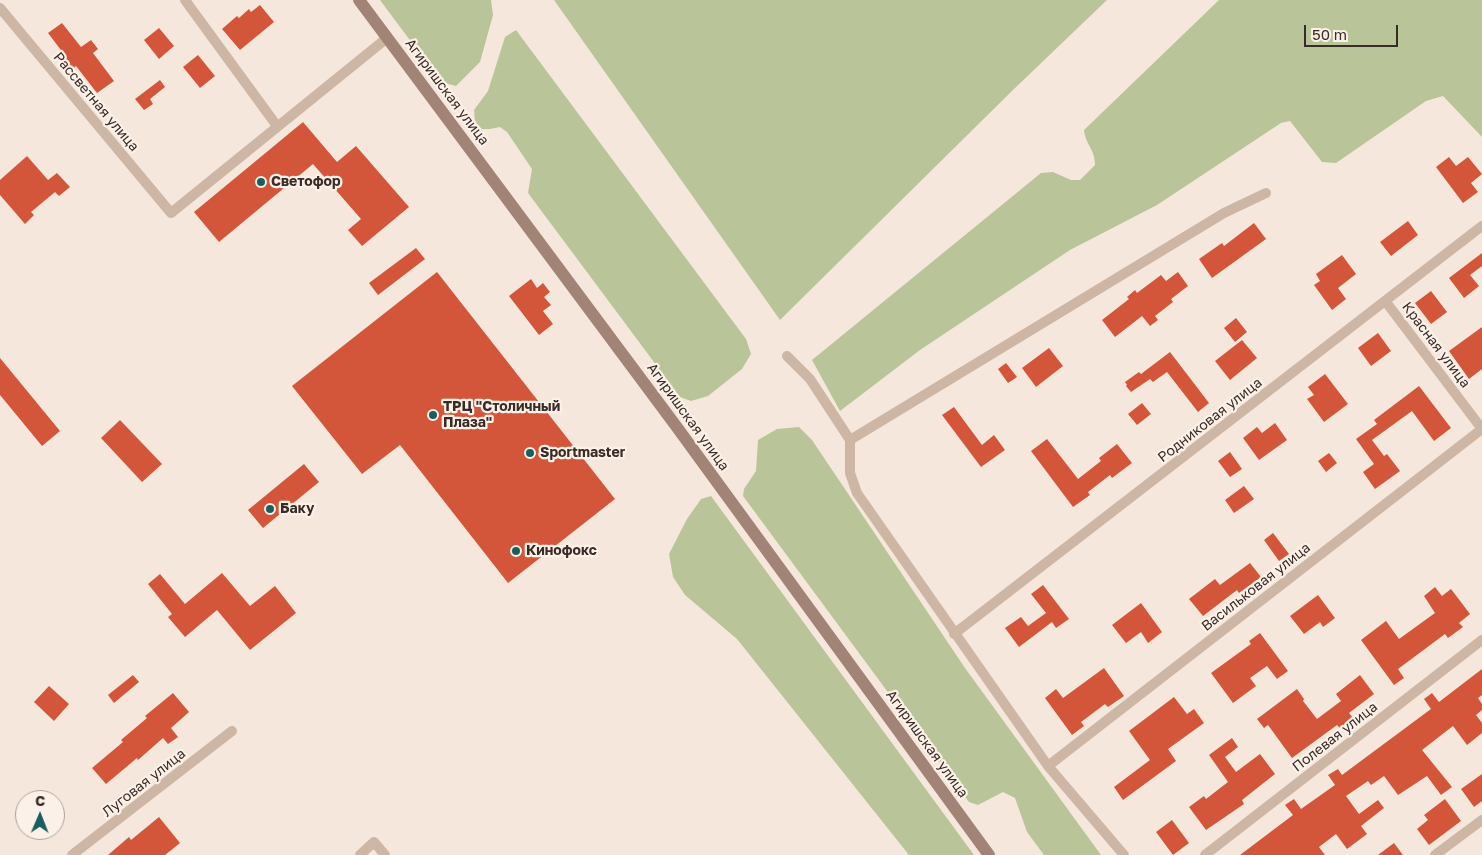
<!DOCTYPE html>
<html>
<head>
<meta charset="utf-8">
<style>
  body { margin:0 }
  #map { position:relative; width:1482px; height:855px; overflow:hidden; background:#f5e7db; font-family:"Golos Text",sans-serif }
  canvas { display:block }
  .north { position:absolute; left:15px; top:790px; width:50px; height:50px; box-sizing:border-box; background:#fcf1e8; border:1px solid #aea29b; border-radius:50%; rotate:1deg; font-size:14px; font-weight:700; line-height:20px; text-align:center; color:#392c27 }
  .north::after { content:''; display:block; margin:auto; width:18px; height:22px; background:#185f60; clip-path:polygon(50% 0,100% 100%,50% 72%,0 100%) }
  .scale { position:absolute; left:1304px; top:25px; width:94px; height:22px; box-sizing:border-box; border:2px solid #392c27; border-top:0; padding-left:6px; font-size:15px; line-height:18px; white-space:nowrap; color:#392c27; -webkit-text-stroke:4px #fcf1e8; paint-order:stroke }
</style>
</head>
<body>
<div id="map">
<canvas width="1482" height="855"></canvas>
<div class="north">С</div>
<div class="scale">50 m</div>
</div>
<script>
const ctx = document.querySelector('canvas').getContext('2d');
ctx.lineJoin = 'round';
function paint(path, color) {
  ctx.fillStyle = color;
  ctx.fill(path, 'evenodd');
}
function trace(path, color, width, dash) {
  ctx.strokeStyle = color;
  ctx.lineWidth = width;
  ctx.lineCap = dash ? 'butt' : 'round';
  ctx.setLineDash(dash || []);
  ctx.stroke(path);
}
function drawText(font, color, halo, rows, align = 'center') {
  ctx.font = font + ' "Golos Text",sans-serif';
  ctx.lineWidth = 4.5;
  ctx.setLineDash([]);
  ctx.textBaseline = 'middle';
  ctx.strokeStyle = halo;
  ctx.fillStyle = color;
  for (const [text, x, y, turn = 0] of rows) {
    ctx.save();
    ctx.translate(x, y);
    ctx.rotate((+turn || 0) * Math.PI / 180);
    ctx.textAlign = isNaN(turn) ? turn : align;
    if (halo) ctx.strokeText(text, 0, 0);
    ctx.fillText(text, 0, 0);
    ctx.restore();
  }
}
paint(new Path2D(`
  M380,0H491L493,15L480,62L456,86L441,82Z
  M554,0H1107L1014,89L780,320Z
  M1219,0H1482V137L1443,96L1426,101L1336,163L1322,162L1290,121L1281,123L1157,205L1070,250L920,350L840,411L812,360L1041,173L1053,172L1071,180H1080L1095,165C1095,149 1085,144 1084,130Z
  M516,30L746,339L751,354L742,369L708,396L691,401L680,397L528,193L532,169L507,132L500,127L490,129H481L475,122L474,110L488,91L505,37Z
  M799,427L812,440L965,668L1101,855H1044L1027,832L1015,798L1003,792L978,805L969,802L743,496L744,489L756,471L758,440L777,429Z
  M711,496L974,855H909L737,639L685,595L673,577L669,554L687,519L701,499Z`), '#b9c599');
paint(new Path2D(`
  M260,5L274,22L240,50L222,29L237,16L239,18L249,9L251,12Z
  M62,23L81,47L91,40L98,49L93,53L114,81L97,93L76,66L69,72L61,63L67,58L48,33Z
  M159,28L174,46L159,59L144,40Z
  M198,55L215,76L200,88L183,67Z
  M160,80L165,87L150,99L153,104L144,110L135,99Z
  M303,122L337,162L356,146L409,207L362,246L348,230L361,219L313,164L219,242L194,212Z
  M27,156L48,180L57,173L70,187L59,196L55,192L31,212L34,215L25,224L0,195V180Z
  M1449,157L1456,166L1468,157L1482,174L1471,183L1478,192L1463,203L1436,167Z
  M1408,221L1418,235L1391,256L1380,242Z
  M1254,223L1266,239L1212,278L1199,259L1222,243L1224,246Z
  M416,248L425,259L378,295L369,283Z
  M1482,253V266L1470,275L1479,286L1464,298L1449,278Z
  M1342,255L1356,274L1338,288L1346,299L1332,310L1314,285L1320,281L1316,274Z
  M437,272L615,499L508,583L400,445L362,474L292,386Z
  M1178,272L1188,286L1171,299L1173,302L1155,316L1158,320L1150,326L1142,316L1115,337L1102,320L1129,299L1127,297L1135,290L1137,293L1161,275L1166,281Z
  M531,279L537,288L543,283L550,292L544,297L551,305L543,311L553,324L539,335L509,296Z
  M1431,291L1447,312L1431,324L1415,303Z
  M1236,318L1247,332L1235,342L1224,328Z
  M1482,327V369L1469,379L1449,351Z
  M1378,333L1391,351L1371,366L1358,348Z
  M1242,340L1257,358L1230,380L1215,361Z
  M1049,348L1063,366L1036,387L1022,368Z
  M1170,352L1209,403L1198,412L1167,372L1153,382L1150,379L1131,392L1126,386L1127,385L1125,382L1139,372L1141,374Z
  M0,358L60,431L42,446L0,395Z
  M1006,363L1017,377L1008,383L998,369Z
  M1325,374L1348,404L1324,422L1307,399L1314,395L1308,387Z
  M1419,386L1451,428L1434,441L1412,411L1372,440L1384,456L1387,454L1400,471L1375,489L1363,472L1374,464L1356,439L1377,424L1374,420Z
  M1142,403L1151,414L1137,425L1128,414Z
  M954,407L982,445L994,435L1005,450L981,467L942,415Z
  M120,420L162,464L142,482L101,438Z
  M1275,423L1287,440L1259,460L1243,438L1257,427L1262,433Z
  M1047,439L1078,479L1101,461L1099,458L1117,444L1132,463L1112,478L1110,475L1088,492L1090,495L1073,507L1031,451Z
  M1230,452L1242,469L1230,477L1218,461Z
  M1329,453L1337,463L1326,472L1318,461Z
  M304,464L319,482L263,528L248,510Z
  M1244,486L1254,499L1234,513L1225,500Z
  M1273,533L1289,554L1279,561L1264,540Z
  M1250,563L1261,577L1239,593L1237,590L1203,616L1189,599L1215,579L1220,585Z
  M222,573L250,606L275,586L296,613L250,650L217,610L185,637L168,617L172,614L148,584L160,574L185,604Z
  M1043,585L1069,619L1056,628L1052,622L1019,647L1005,628L1021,617L1028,626L1046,613L1031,594Z
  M1435,587L1442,596L1451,589L1470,614L1459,623L1463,627L1448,638L1445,634L1398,669L1404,678L1394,685L1361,640L1386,621L1399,639L1435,613L1424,596Z
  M1318,595L1335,618L1323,627L1320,622L1304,634L1290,616Z
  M1141,603L1162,632L1148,643L1141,632L1126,643L1112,625Z
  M1260,633L1288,671L1277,679L1267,666L1250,678L1256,686L1233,703L1211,673L1251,644L1249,641Z
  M1104,668L1124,696L1108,707L1105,704L1081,722L1084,726L1072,735L1045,698L1056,689L1063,698Z
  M1482,669V695L1478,698L1482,704V710L1476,715L1482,723V733L1467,745L1453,726L1422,750L1452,787L1441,795L1427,776L1398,795L1384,776L1371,785L1368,781L1346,796L1359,814L1378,800L1384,808L1361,826L1367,834L1347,849L1336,834L1319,847L1325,855H1240L1293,815L1285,805L1294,799L1301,809L1335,785L1328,775L1338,769L1342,775L1431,709L1424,699L1432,693L1439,702Z
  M133,675L139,682L114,703L108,695Z
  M1360,675L1374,694L1349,713L1353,718L1340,728L1337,725L1292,758L1268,725L1264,728L1257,719L1297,689L1304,699L1303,701L1317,719L1341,701L1336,694Z
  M49,686L69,704L54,721L34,702Z
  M173,693L189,712L171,728L178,737L168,744L163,738L138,760L137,758L106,784L92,768L123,742L121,740L147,718L145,716Z
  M1174,697L1187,714L1194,709L1204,723L1168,749L1176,761L1123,800L1114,787L1150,760L1129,731Z
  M1232,738L1238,747L1225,757L1236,772L1260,754L1275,774L1242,800L1244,804L1206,830L1189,807L1204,796L1206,799L1228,782L1209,755Z
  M1482,774V801L1474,807L1461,789Z
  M1445,799L1461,821L1429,845L1417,829L1428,820L1424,815Z
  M159,817L180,843L165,855H108L129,837L131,840Z
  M1172,820L1189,843L1173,855L1156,832Z
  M1394,843L1403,855H1378Z`), '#d3563b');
trace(new Path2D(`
  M185,0L277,126
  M0,8L171,213L387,38
  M1386,302L1482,429
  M787,356L810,379L850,440V473L857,493L1048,766L1124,855
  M850,440L1224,213L1266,193
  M954,634L1482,226
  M1048,766L1482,429
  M72,855L232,731
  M360,855L374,842L385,855
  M1205,855L1482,640
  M1435,855L1482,820`), '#ceb6a5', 10);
trace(new Path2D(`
  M359,0L676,426L989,855`), '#a28476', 12);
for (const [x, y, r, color] of [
  [261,182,5,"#185f60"],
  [433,415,5,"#185f60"],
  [530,453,5,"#185f60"],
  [270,509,5,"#185f60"],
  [516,551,5,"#185f60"]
]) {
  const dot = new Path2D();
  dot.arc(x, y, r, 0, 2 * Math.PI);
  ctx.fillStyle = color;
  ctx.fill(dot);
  trace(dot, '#fcf1e8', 2);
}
drawText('14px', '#392c27', '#fcf1e8', [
  ["Агиришская улица",447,92,53],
  ["Рассветная улица",96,102,50],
  ["Красная улица",1436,345,53],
  ["Агиришская улица",688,417,54],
  ["Родниковая улица",1210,420,-38],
  ["Васильковая улица",1256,587,-38],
  ["Полевая улица",1335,737,-38],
  ["Агиришская улица",927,744,54],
  ["Луговая улица",144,783,-38]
]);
drawText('bold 14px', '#392c27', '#fcf1e8', [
  ["Светофор",271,182],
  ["ТРЦ \"Столичный",443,407],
  ["Плаза\"",443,423],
  ["Sportmaster",540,453],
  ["Баку",280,509],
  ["Кинофокс",526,551]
], 'left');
</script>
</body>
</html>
